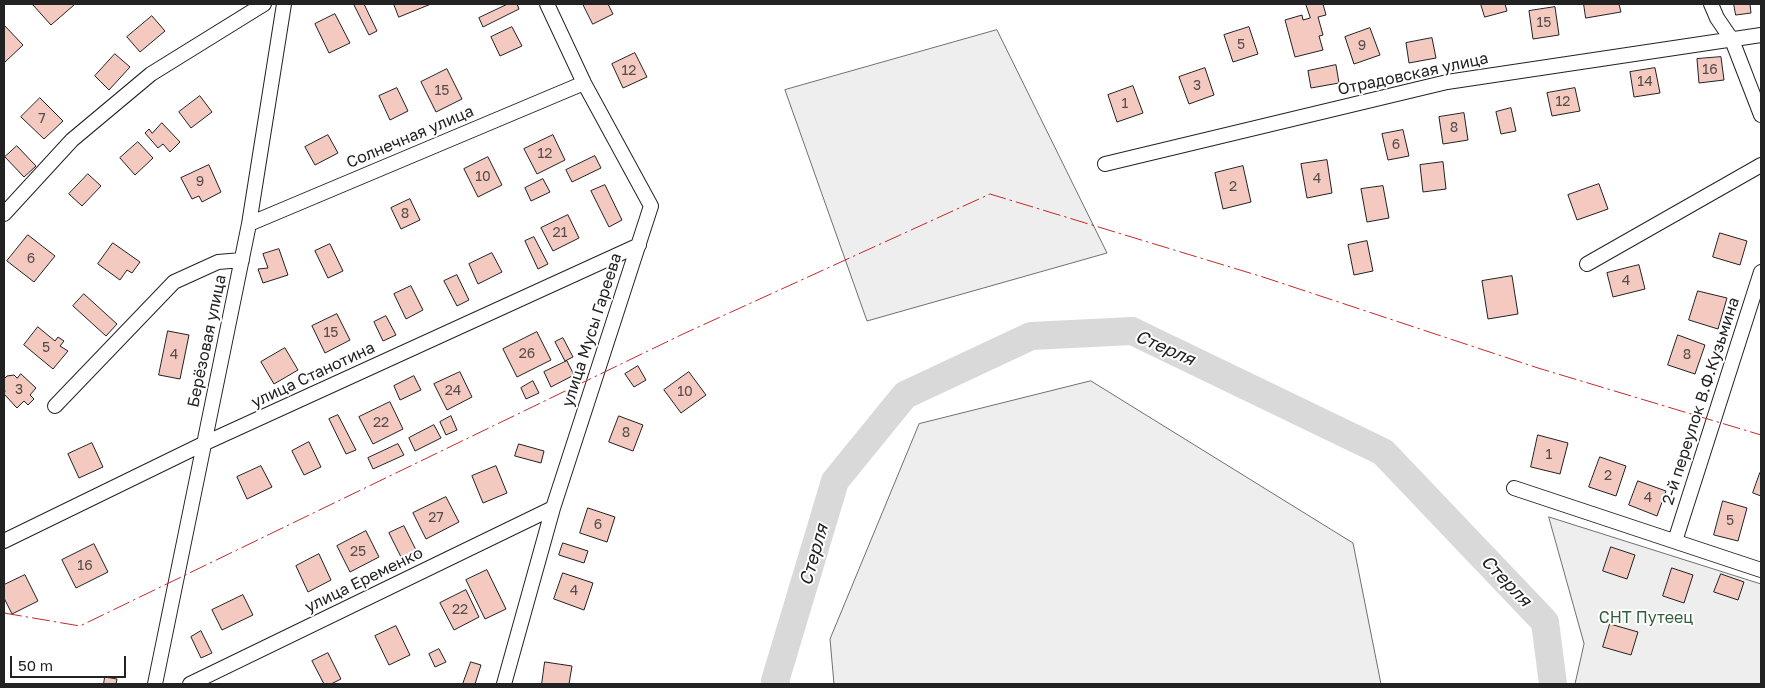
<!DOCTYPE html>
<html>
<head>
<meta charset="utf-8">
<style>
  body { margin:0 }
  #map { position:relative; width:1765px; height:688px; overflow:hidden; background:#fff; font-family:"Golos Text",sans-serif }
  canvas { display:block }
  .frame { position:absolute; inset:0; border:5px solid #222; pointer-events:none }
  .scale { position:absolute; left:10px; top:656px; width:116px; height:22px; box-sizing:border-box; border:2px solid #222; border-top:0; padding-left:6px; font-size:15px; line-height:18px; white-space:nowrap; color:#222; -webkit-text-stroke:4px #fff; paint-order:stroke }
</style>
</head>
<body>
<div id="map">
<canvas width="1765" height="688"></canvas>
<div class="frame"></div>
<div class="scale">50 m</div>
</div>
<script>
const ctx = document.querySelector('canvas').getContext('2d');
ctx.lineJoin = 'round';
function paint(path, color) {
  ctx.fillStyle = color;
  ctx.fill(path, 'evenodd');
}
function trace(path, color, width, dash) {
  ctx.strokeStyle = color;
  ctx.lineWidth = width;
  ctx.lineCap = dash ? 'butt' : 'round';
  ctx.setLineDash(dash || []);
  ctx.stroke(path);
}
function drawText(font, color, halo, rows, align = 'center') {
  ctx.font = font + ' "Golos Text",sans-serif';
  ctx.lineWidth = 4;
  ctx.setLineDash([]);
  ctx.textBaseline = 'middle';
  ctx.strokeStyle = halo;
  ctx.fillStyle = color;
  for (const [text, x, y, turn = 0] of rows) {
    ctx.save();
    ctx.translate(x, y);
    ctx.rotate((+turn || 0) * Math.PI / 180);
    ctx.textAlign = isNaN(turn) ? turn : align;
    if (halo) ctx.strokeText(text, 0, 0);
    ctx.fillText(text, 0, 0);
    ctx.restore();
  }
}
const green = new Path2D(`
  M997,30L1107,253L867,321L785,90Z
  M1091,381L1353,543L1381,684H834L830,639L919,424Z
  M1549,517L1761,584V684H1575L1584,644Z`);
paint(green, '#eee');
trace(green, '#6f6f6f', 1);
trace(new Path2D(`
  M776,684L775,681L835,481L905,395L1031,336L1132,331L1383,452L1545,622L1553,684`), '#d9d9d9', 28);
const building = new Path2D(`
  M34,4H73L74,5L51,25L33,5Z
  M357,4H364L377,31L369,35L354,5Z
  M394,4H431L399,17Z
  M508,4H517L519,9L483,27L479,18Z
  M583,4H608L613,14L593,24Z
  M1306,4H1323L1326,15L1318,17L1323,35L1319,36L1323,50L1295,57L1285,20L1302,15L1303,20L1310,18Z
  M1481,4H1505L1507,11L1485,17Z
  M1584,4H1619L1621,12L1586,18Z
  M1734,4H1750L1751,13L1736,15Z
  M1555,7L1559,35L1533,39L1529,11Z
  M335,14L350,43L329,53L315,24Z
  M152,16L165,31L140,52L127,37Z
  M4,25L23,45L5,62L4,61Z
  M512,27L522,46L500,56L491,37Z
  M1249,27L1258,54L1233,62L1224,35Z
  M1370,28L1380,55L1354,64L1345,37Z
  M1432,38L1436,58L1409,63L1406,43Z
  M635,53L647,77L623,88L612,64Z
  M115,54L130,67L109,90L95,76Z
  M1721,57L1724,80L1699,83L1697,59Z
  M1336,65L1339,83L1311,88L1308,71Z
  M1205,68L1214,95L1189,104L1179,77Z
  M1655,68L1660,93L1634,97L1630,72Z
  M447,69L462,99L436,112L421,82Z
  M1133,86L1143,113L1117,122L1108,95Z
  M397,88L408,111L390,120L379,96Z
  M1575,88L1580,111L1552,116L1547,93Z
  M200,96L212,112L191,128L179,112Z
  M40,98L63,121L44,139L21,117Z
  M1511,108L1516,131L1501,134L1496,112Z
  M1464,113L1468,140L1443,144L1439,117Z
  M162,123L180,142L170,152L163,144L158,148L145,133L149,129L152,133Z
  M1403,130L1409,156L1388,160L1382,134Z
  M328,135L338,153L315,165L305,147Z
  M553,135L565,160L537,174L524,149Z
  M138,142L153,158L135,175L120,158Z
  M17,146L36,166L24,177L5,157Z
  M595,156L601,168L572,182L566,170Z
  M488,157L502,185L478,197L464,169Z
  M1327,160L1332,193L1307,198L1301,164Z
  M1443,162L1446,189L1423,192L1420,165Z
  M209,165L221,192L202,202L199,196L192,199L181,178Z
  M1243,166L1251,202L1223,209L1215,173Z
  M88,174L101,186L82,206L69,194Z
  M543,179L550,192L531,201L525,188Z
  M1599,184L1608,209L1577,220L1568,195Z
  M605,185L622,220L609,227L591,191Z
  M1383,186L1389,218L1367,222L1361,189Z
  M410,199L420,220L401,229L391,208Z
  M568,215L579,238L553,251L541,228Z
  M1720,233L1747,241L1740,265L1713,257Z
  M28,235L55,256L34,282L7,261Z
  M534,237L548,264L538,269L525,241Z
  M1367,241L1373,271L1354,275L1348,245Z
  M113,243L140,262L132,273L127,270L120,280L98,264Z
  M330,244L343,271L328,278L315,251Z
  M279,249L288,275L263,283L258,269L268,268L263,254Z
  M492,253L502,272L478,284L469,264Z
  M1639,265L1645,289L1613,297L1607,273Z
  M457,275L469,300L457,306L444,281Z
  M1512,276L1518,314L1488,319L1482,281Z
  M411,286L423,310L406,319L394,294Z
  M1698,291L1727,298L1718,329L1689,320Z
  M84,294L117,324L106,336L73,306Z
  M337,314L350,340L325,353L312,326Z
  M386,316L396,335L383,341L374,322Z
  M38,327L55,341L58,337L64,341L60,346L68,351L53,369L24,345Z
  M168,331L189,335L180,379L159,375Z
  M537,332L551,360L517,377L503,349Z
  M1678,335L1705,345L1695,374L1668,365Z
  M563,338L573,357L565,361L555,342Z
  M285,348L298,370L274,384L261,362Z
  M567,361L574,375L551,387L544,372Z
  M638,366L646,380L634,387L625,374Z
  M460,372L472,397L447,410L434,384Z
  M689,372L706,395L681,413L664,390Z
  M21,374L36,388L30,395L34,399L28,405L24,401L17,408L4,394L5,391L4,389V379L7,376L14,375L17,378Z
  M414,376L421,390L400,400L394,386Z
  M533,381L539,393L526,399L521,388Z
  M390,402L403,429L373,444L359,417Z
  M338,415L356,450L346,454L329,419Z
  M451,416L457,430L446,435L440,422Z
  M619,416L643,425L633,451L609,442Z
  M434,425L441,438L415,451L409,438Z
  M1538,435L1568,443L1560,474L1531,467Z
  M309,442L321,467L304,475L292,451Z
  M92,443L103,467L79,478L68,454Z
  M398,444L404,455L373,469L368,458Z
  M519,444L544,451L541,463L515,456Z
  M1600,457L1626,466L1616,496L1589,487Z
  M261,466L272,487L247,499L237,477Z
  M496,466L507,493L483,503L472,476Z
  M1760,473L1761,474V496L1753,493Z
  M1638,481L1666,491L1657,516L1629,505Z
  M446,497L459,522L426,539L413,513Z
  M1723,501L1747,508L1738,541L1714,535Z
  M588,508L615,517L607,542L580,533Z
  M404,526L419,556L404,563L389,533Z
  M366,531L379,557L350,572L337,546Z
  M563,543L588,551L584,563L559,555Z
  M94,544L108,572L76,588L62,560Z
  M1611,547L1635,555L1627,579L1603,571Z
  M319,554L331,580L308,592L296,566Z
  M1672,568L1693,575L1684,603L1663,596Z
  M487,570L506,609L485,619L466,580Z
  M563,573L593,583L584,610L554,599Z
  M1721,574L1744,582L1738,600L1714,592Z
  M25,575L38,601L12,614L4,598V585Z
  M466,590L479,617L454,630L440,603Z
  M243,595L253,615L222,630L212,610Z
  M1610,624L1638,632L1631,655L1603,647Z
  M396,626L410,655L389,665L375,636Z
  M201,631L212,653L201,658L191,637Z
  M439,649L446,662L435,667L429,654Z
  M328,653L341,679L331,684H324L312,661Z
  M471,662L481,665L475,684H463Z
  M545,662L572,666L569,684H542Z
  M105,677L117,679L116,684H104Z`);
paint(building, '#f3c9c0');
trace(building, '#222', 1);
const street = new Path2D(`
  M1711,4L1717,18L1732,40L1761,115
  M1105,164L1447,82L1761,35
  M4,214L72,140L151,74L264,4
  M249,224L584,83
  M1587,264L1761,165
  M55,406L174,282L218,262L242,260
  M1514,488L1761,570
  M4,541L203,444L639,245
  M1675,541L1761,272
  M155,684L249,224L284,4
  M190,684L553,508
  M504,684L553,508L651,206L584,83L547,4`);
trace(street, '#222', 16);
trace(street, '#fff', 14);
trace(new Path2D(`
  M4,613L80,626L683,334L990,194L1263,277L1538,368L1761,435`), '#c62828', 1, [18, 4, 2.5, 4]);
drawText('14px', '#564c4a', null, [
  ["15",1544,23],
  ["5",1241,45],
  ["9",1362,46],
  ["16",1710,70],
  ["12",629,71],
  ["14",1645,82],
  ["3",1197,86],
  ["15",442,91],
  ["12",1563,102],
  ["1",1125,104],
  ["7",42,119],
  ["8",1454,128],
  ["6",1396,145],
  ["12",545,154],
  ["10",483,177],
  ["4",1317,179],
  ["9",200,182],
  ["2",1233,187],
  ["8",405,214],
  ["21",560,233],
  ["6",31,259],
  ["4",1626,281],
  ["15",331,333],
  ["5",46,348],
  ["26",527,354],
  ["4",174,355],
  ["8",1687,355],
  ["3",19,390],
  ["24",453,391],
  ["10",685,392],
  ["22",381,423],
  ["8",626,433],
  ["1",1549,455],
  ["2",1608,476],
  ["4",1648,498],
  ["27",436,518],
  ["5",1730,521],
  ["6",598,525],
  ["25",358,552],
  ["16",85,566],
  ["4",574,591],
  ["22",460,610]
]);
drawText('16px', '#222', '#fff', [
  ["Отрадовская улица",1413,74,-12],
  ["Солнечная улица",410,137,-23],
  ["улица Мусы Гареева",592,330,-72],
  ["Берёзовая улица",207,341,-78],
  ["улица Станотина",313,375,-25],
  ["2-й переулок В.Ф.Кузьмина",1701,401,-72],
  ["улица Еременко",364,580,-26]
]);
drawText('16px', '#2f5e38', '#fff', [
  ["СНТ Путеец",1646,618]
]);
drawText('italic 18px', '#222', '#fff', [
  ["Стерля",1165,348,24],
  ["Стерля",814,555,-74],
  ["Стерля",1506,581,46]
]);
</script>
</body>
</html>
